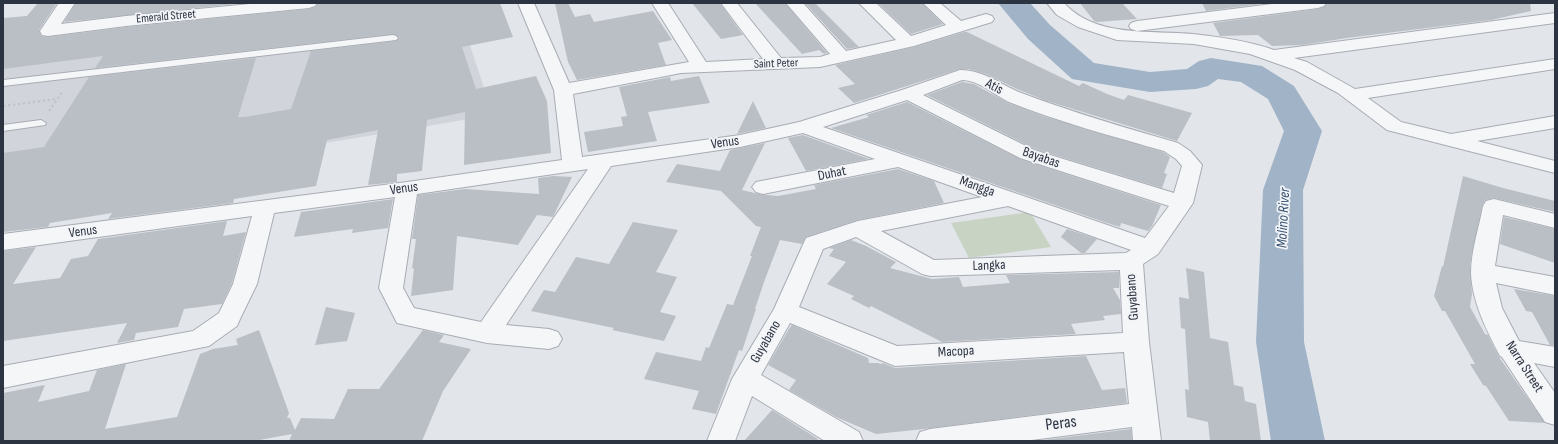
<!DOCTYPE html>
<html>
<head>
<meta charset="utf-8">
<style>
  body { margin:0 }
  #map { position:relative; width:1558px; height:444px; overflow:hidden; background:#e2e5ea; font-family:"Sofia Sans Condensed",sans-serif }
  canvas { display:block }
  .frame { position:absolute; inset:0; border:4px solid #2c3341; pointer-events:none }
</style>
</head>
<body>
<div id="map">
<canvas width="1558" height="444"></canvas>
<div class="frame"></div>
</div>
<script>
const ctx = document.querySelector('canvas').getContext('2d');
ctx.lineJoin = 'round';
function paint(path, color) {
  ctx.fillStyle = color;
  ctx.fill(path, 'evenodd');
}
function trace(path, color, width, dash) {
  ctx.strokeStyle = color;
  ctx.lineWidth = width;
  ctx.lineCap = dash ? 'butt' : 'round';
  ctx.setLineDash(dash || []);
  ctx.stroke(path);
}
function drawText(font, color, halo, rows, align = 'center') {
  ctx.font = font + ' "Sofia Sans Condensed",sans-serif';
  ctx.lineWidth = 3.5;
  ctx.setLineDash([]);
  ctx.textBaseline = 'middle';
  ctx.strokeStyle = halo;
  ctx.fillStyle = color;
  for (const [text, x, y, turn = 0] of rows) {
    ctx.save();
    ctx.translate(x, y);
    ctx.rotate((+turn || 0) * Math.PI / 180);
    ctx.textAlign = isNaN(turn) ? turn : align;
    if (halo) ctx.strokeText(text, 0, 0);
    ctx.fillText(text, 0, 0);
    ctx.restore();
  }
}
paint(new Path2D(`
  M456,3L493,115L3,197V54Z`), '#d1d5db');
paint(new Path2D(`
  M1030,212L1051,247L969,258L951,223Z`), '#c8d3c4');
paint(new Path2D(`
  M998,3H1030L1050,25L1094,63L1150,72L1187,69L1199,61L1211,58L1262,66L1294,86L1322,131L1303,190L1304,342L1325,441H1271L1256,342L1263,190L1284,131L1268,99L1241,82L1218,79L1208,86L1196,89L1150,92L1072,79L1028,39Z`), '#a0b3c7');
paint(new Path2D(`
  M38,3H57L39,30L41,36L48,37L126,27L309,9L315,7L318,3H500L513,37L462,47L476,89L536,76L547,101L551,153L464,165L465,112L427,120L422,171L397,174V182L368,185L378,130L327,140L316,186L234,199L233,203L108,219L112,213L50,223L48,227L3,232V153L44,147L89,77L256,58L238,117H245L291,109L311,51L396,41L400,38L393,34L95,68L103,56L3,69V18L27,16Z
  M76,3H244L64,22Z
  M555,3H568L575,17L590,14L594,22L653,11L672,40L658,43L666,65L577,80L568,62Z
  M692,3H720L743,35L721,39Z
  M755,3H785L827,53L824,54L819,50L802,54Z
  M805,3H815L859,47L847,49Z
  M878,3H922L943,24L911,34Z
  M1080,3H1122L1137,19L1097,22L1094,21Z
  M1202,3H1268L1206,11Z
  M1327,3H1530L1531,11L1491,20L1347,38L1302,45L1272,46L1258,35L1220,36L1213,23L1318,9L1324,7Z
  M964,32H967L1079,86L1083,83L1107,94L1124,100L1128,95L1192,113L1177,141L1044,100L1017,89L986,74L969,69H960L854,103L838,88L855,84L835,65L914,47Z
  M699,76L710,103L648,112L657,141L588,152L584,132L623,126L621,117L627,116L619,87L670,77L671,81Z
  M962,82L974,84L1008,103L1046,117L1163,152L1170,157L1164,173L1167,174L1162,188L1035,149L927,95Z
  M753,101L766,128L737,134Z
  M907,102L1020,159L1161,205L1152,226L1148,231L1121,223L1120,227L1110,224L831,128L869,117L866,115Z
  M803,135L869,159L806,171L788,138Z
  M765,143L742,190L763,195H768L778,196L816,189L814,185L898,169L934,181L944,203L858,220L806,237L802,244L780,240L764,282L755,309H756L742,351L739,350L716,414L692,409L699,391L644,379L656,352L701,361L706,347L709,348L727,304L733,305L752,256H750L761,227L756,226L721,191L666,182L677,164L720,171L730,150Z
  M553,176L572,177L553,217L537,215L518,245L457,236L453,290L411,296L414,268L412,269L416,239H412L418,195L465,189L539,194L538,178Z
  M1463,176L1503,188L1555,201V212L1494,198L1485,200L1482,206L1470,265L1472,294L1470,307L1485,334L1488,335L1499,357L1545,423L1509,421L1486,386L1483,385L1470,364H1475L1445,311H1442L1434,296L1442,266L1443,267Z
  M393,199L388,228L352,233L353,229L294,237L301,212Z
  M1504,217L1555,229V263L1500,244Z
  M227,221L223,236L246,232L232,283L222,304L184,309L178,327L136,333L134,340L117,343L127,323L3,341V251L36,247L13,284L60,278L71,259L88,256L98,239Z
  M633,222L678,230L656,272L677,277L660,312L676,316L664,341L612,330L614,328L531,311L544,290L555,292L576,257L609,264Z
  M1067,229L1097,239L1085,253H1081L1061,237Z
  M851,240L866,246L896,262L890,268L932,279L959,277L963,287L1010,283L1006,275L1119,272V288H1113L1120,300L1121,314L1103,316L1105,320L1071,324L1076,334L942,342L871,306L869,308L851,299L854,296L827,284L846,262L829,256L834,249L829,248Z
  M1186,268L1204,272L1210,338L1228,342L1234,385L1243,387L1245,401L1256,404L1261,441H1210L1208,422L1187,417L1185,389L1189,390L1185,329L1181,328L1179,297L1189,299Z
  M1514,289L1555,296V345H1550L1532,312L1526,311Z
  M326,307L355,313L347,341L315,345Z
  M792,325L868,358L869,363H878L881,364L883,363L895,368L1086,356L1102,390L1125,388L1127,403L924,429L876,434L836,417L789,390L796,380L768,365L789,329Z
  M259,330L289,413L287,418H290L295,430L301,418L334,419L348,389H379L423,330L444,335L439,342L471,349L443,391L422,441H289L292,434L254,441H3V393L45,385L38,402L89,391L97,370L126,364L105,429L177,417L200,354L213,349L238,345L236,339Z
  M772,410L818,439L816,441H744Z
  M1131,429L1132,441H1036Z`), '#babfc6');
const lane = new Path2D(`
  M393,35L396,36L398,38L396,40L3,86V80Z
  M41,120L46,123L45,125L3,131V125Z`);
const street = new Path2D(`
  M59,3H75L61,24L126,16L260,3H317L315,6L309,8L126,26L48,36L42,35L40,31Z
  M518,3H534L569,83L689,62L652,3H668L706,62L763,59L721,3H737L781,58L820,57L830,54L786,3H803L846,51L896,40L859,3H876L911,36L946,25L923,3H940L961,21L986,14L992,16L994,19L992,22L914,46L820,67L681,73L573,94L582,157L740,135L799,122L902,90L960,70C985,70 1002,86 1024,94C1075,113 1126,128 1178,143L1190,151L1202,165L1193,203L1158,254L1143,264L1149,342L1161,441H1133L1132,427L1024,441H916L920,432L930,429L1129,404L1124,352L895,366L790,323L761,375L859,432L863,441H825L752,396L735,441H707L732,379L774,309L806,238L858,221L982,197L898,167L763,194L756,192L752,187L756,182L875,159L803,133L740,147L611,166L506,325L549,329L558,332L562,339L558,346L549,349L487,343L397,323L379,288L395,197L274,213L257,284L240,319L237,326L209,346L3,388V366L193,331L219,313L233,284L252,216L3,250V234L407,182L562,160L554,90ZM962,80C979,80 994,95 1009,102C1059,122 1112,136 1164,151L1176,159L1182,166L1174,193L1034,150L923,95ZM907,100L1020,158L1169,206L1145,238L823,127ZM588,169L481,322L414,308L403,288L417,194ZM1008,206L1131,250L1126,253L934,260L881,231ZM856,237L922,274L930,276L1120,270L1123,333L897,346L799,307L823,249Z
  M1047,3H1064C1095,38 1152,30 1193,34C1220,37 1249,41 1274,50L1555,13V23L1294,58L1307,62L1355,89L1555,59V69L1368,98L1401,122L1451,134L1555,116V128L1477,141L1555,161V173L1387,130L1338,93L1295,70L1250,54L1194,44L1117,40L1078,27L1057,15Z
  M1280,3H1326L1324,6L1318,8L1137,31L1131,29L1129,26L1131,23L1137,21Z
  M1494,199L1555,214V228L1503,215L1495,266L1555,277V295L1496,283L1502,308L1519,341L1555,347V367L1534,363L1555,393V425L1545,422L1502,357L1500,356C1487,331 1472,302 1471,273C1471,251 1479,228 1483,206L1486,201Z`);
trace(lane, '#a8acb4', 2);
trace(street, '#a8acb4', 2);
trace(new Path2D(`
  M3,106L57,99
  M49,111L63,91`), '#c1c3c8', 2, [2.5, 2.5]);
paint(lane, '#f5f6f8');
paint(street, '#f5f6f8');
drawText('12px', '#2c3341', '#f2f4f7', [
  ["Emerald Street",166,17,-5],
  ["Saint Peter",776,64,-2]
]);
drawText('14px', '#2c3341', '#f2f4f7', [
  ["Atis",994,87,28],
  ["Venus",725,143,-8],
  ["Bayabas",1041,158,19],
  ["Duhat",832,174,-11],
  ["Mangga",977,187,20],
  ["Venus",404,189,-8],
  ["Venus",83,232,-7],
  ["Langka",989,266,-2],
  ["Guyabano",1133,297,-94],
  ["Guyabano",766,342,-60],
  ["Macopa",956,352,-3],
  ["Narra Street",1524,367,57]
]);
drawText('italic 15px', '#395372', '#f2f4f7', [
  ["Molino River",1284,218,-87]
]);
drawText('17px', '#2c3341', '#f2f4f7', [
  ["Peras",1061,424,-7]
]);
</script>
</body>
</html>
